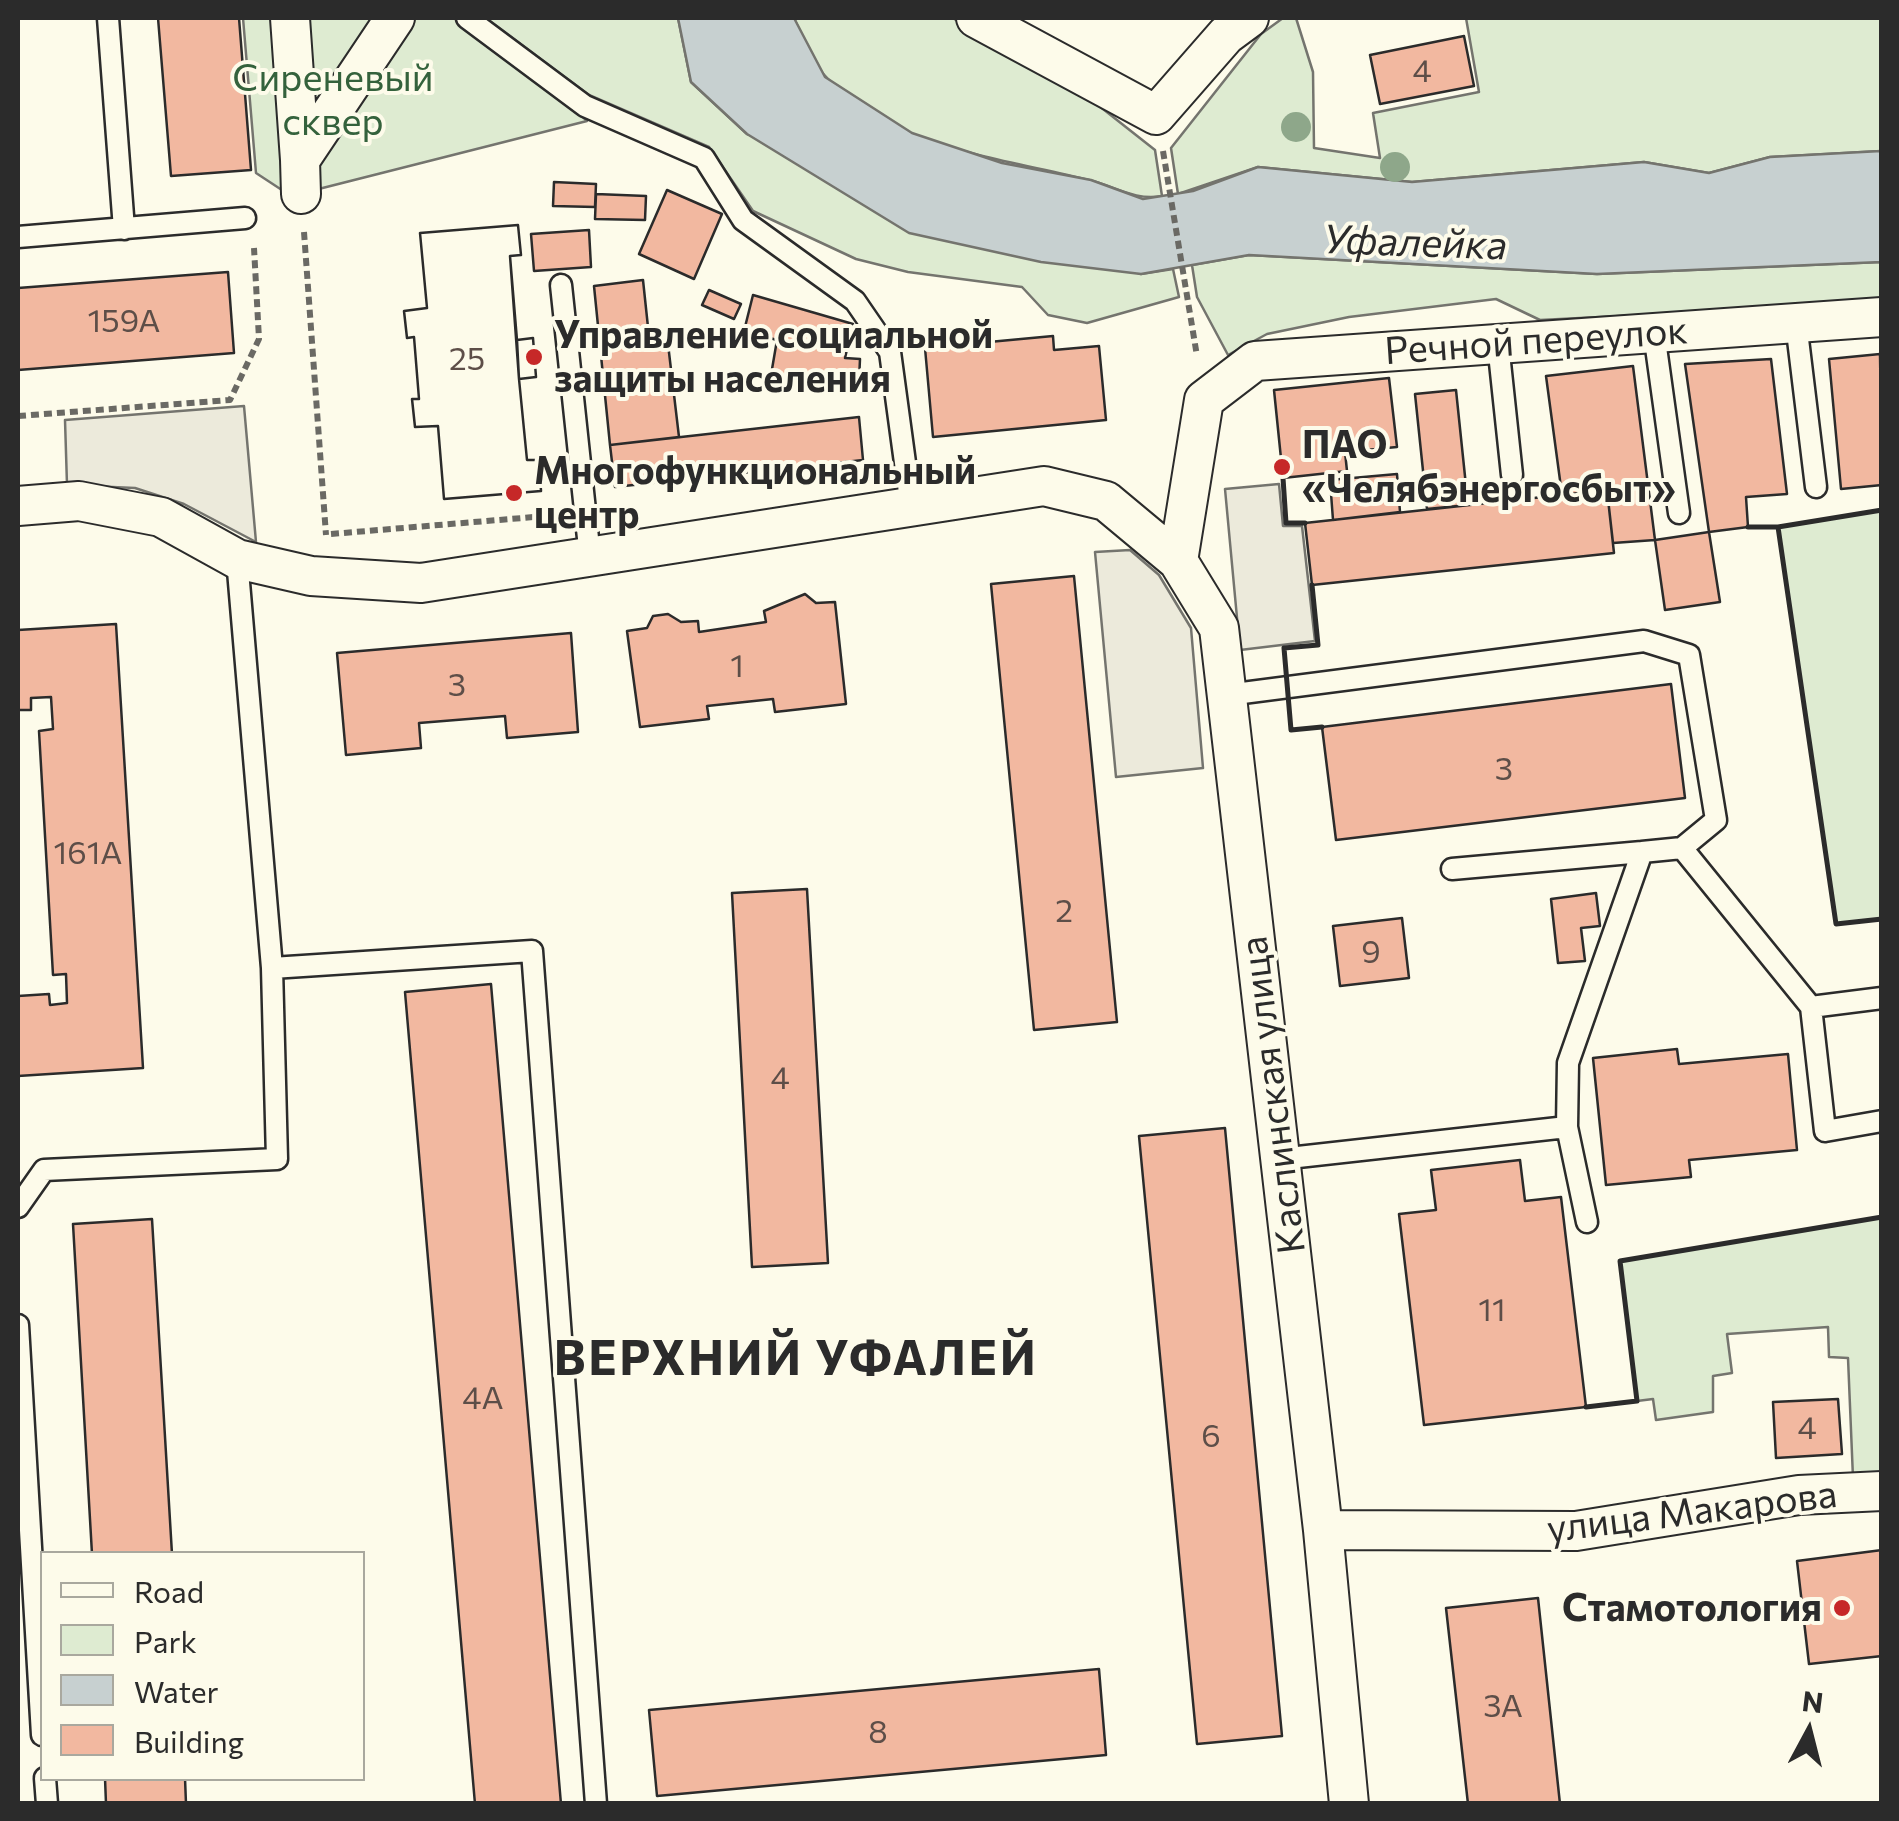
<!DOCTYPE html>
<html>
<head>
<meta charset="utf-8">
<style>
  body { margin:0 }
  #map { position:relative; width:1899px; height:1821px; overflow:hidden; background:#fdfbea; font-family:Commissioner,sans-serif }
  canvas { display:block }
  .frame { position:absolute; inset:0; border:20px solid #2b2b2b; pointer-events:none }
  .legend { position:absolute; left:40px; top:1551px; width:325px; height:230px; box-sizing:border-box; background:#fdfbea; border:2px solid #a9a89e; margin:0; padding:12px 18px; list-style:none; font-size:30px; color:#2b2b2b }
  .legend li { display:flex; align-items:center; gap:20px; height:50px }
  .legend b { width:50px; border:2px solid #a9a89e }
  .north { position:absolute; left:1759px; top:1681px; width:100px; height:100px; -webkit-text-stroke:8px #fdfbea; paint-order:stroke; rotate:7deg; font-size:28px; font-weight:700; line-height:40px; text-align:center; color:#2b2b2b }
  .north::after { content:''; display:block; margin:auto; width:35px; height:45px; background:#2b2b2b; clip-path:polygon(50% 0,100% 100%,50% 72%,0 100%) }
</style>
</head>
<body>
<div id="map">
<canvas width="1899" height="1821"></canvas>
<div class="frame"></div>
<ul class="legend">
<li><b style="height:12px;background:#fdfbea"></b>Road</li>
<li><b style="height:28px;background:#deebd1"></b>Park</li>
<li><b style="height:28px;background:#c7d0d0"></b>Water</li>
<li><b style="height:28px;background:#f2b8a0"></b>Building</li>
</ul>
<div class="north">N</div>
</div>
<script>
const ctx = document.querySelector('canvas').getContext('2d');
ctx.lineJoin = 'round';
function paint(path, color) {
  ctx.fillStyle = color;
  ctx.fill(path, 'evenodd');
}
function trace(path, color, width, dash) {
  ctx.strokeStyle = color;
  ctx.lineWidth = width;
  ctx.lineCap = dash ? 'butt' : 'round';
  ctx.setLineDash(dash || []);
  ctx.stroke(path);
}
function drawText(font, color, halo, rows, align = 'center') {
  ctx.font = font + ' Commissioner,sans-serif';
  ctx.lineWidth = 8;
  ctx.setLineDash([]);
  ctx.textBaseline = 'middle';
  ctx.strokeStyle = halo;
  ctx.fillStyle = color;
  for (const [text, x, y, turn = 0] of rows) {
    ctx.save();
    ctx.translate(x, y);
    ctx.rotate((+turn || 0) * Math.PI / 180);
    ctx.textAlign = isNaN(turn) ? turn : align;
    if (halo) ctx.strokeText(text, 0, 0);
    ctx.fillText(text, 0, 0);
    ctx.restore();
  }
}
const green = new Path2D(`
  M243,18H480L587,121L291,196L256,173Z
  M486,18H678L691,82L747,134L1141,274L1173,269L1179,297L1087,323L1048,315L1022,287L908,272L856,259L753,211L709,147L589,95Z
  M794,18H953L1007,55L1089,98L1155,150L1162,196C1134,201 1115,186 1089,180C1001,158 893,148 827,78C813,64 802,36 794,18Z
  M1283,18H1296L1313,72L1314,148L1380,158L1373,113L1479,92L1466,18H1881V151L1770,157L1709,173L1644,162L1412,182L1258,167L1178,194L1171,148L1261,34Z
  M1249,255L1597,274L1881,262V303L1540,320L1496,299L1349,317L1267,334L1228,355L1197,297L1192,265Z
  M1881,510V919L1836,924L1778,527Z
  M1881,1217V1476L1853,1478L1848,1358L1829,1357L1828,1327L1727,1334L1732,1373L1713,1376V1412L1656,1420L1653,1399L1637,1401L1620,1261Z`);
paint(green, '#deebd1');
trace(green, '#74746e', 2.5);
const parking = new Path2D(`
  M244,406L256,542L184,504L135,488L67,485L65,420Z
  M1279,484L1283,526H1302L1315,641L1240,650L1225,489Z
  M1130,550L1159,575L1191,628L1203,768L1116,777L1095,552Z`);
paint(parking, '#eceadb');
trace(parking, '#74746e', 2.5);
const water = new Path2D(`
  M678,18H794L825,77L912,133L1002,163L1091,180L1143,199L1193,191L1258,167L1412,182L1644,162L1709,173L1770,157L1881,151V262L1597,274L1249,255L1141,274L1041,262L909,233L747,134L691,82Z`);
paint(water, '#c7d0d0');
trace(water, '#74746e', 2.5);
const building = new Path2D(`
  M158,18H239L251,170L171,176Z
  M1464,36L1474,86L1380,104L1370,55Z
  M554,182L596,184L595,207L553,206Z
  M667,190L722,214L694,279L639,254Z
  M596,194L646,196L645,220L595,219Z
  M518,225L521,255L510,256L519,379L527,460H539L541,491L444,499L438,426L415,427L412,399H419L414,337L407,338L404,311L427,308L420,233Z
  M518,225L521,255L510,256L517,340L533,338L536,377L519,379L527,460H539L541,491L444,499L438,426L415,427L412,399H419L414,337L407,338L404,311L427,308L420,233Z
  M589,230L591,267L534,271L531,234Z
  M228,272L234,353L18,370V288Z
  M643,280L650,346L668,344L679,437L610,445L594,286Z
  M709,290L741,304L734,319L702,305Z
  M753,295L853,324L845,358L860,359L859,381L771,375L777,340L744,331Z
  M1053,336L1054,350L1099,346L1106,420L933,437L925,348Z
  M533,338L536,377L519,379L517,340Z
  M1880,354L1882,485L1841,489L1829,359Z
  M1771,359L1787,494L1746,497L1748,527L1709,532L1685,364Z
  M1633,366L1655,540L1613,543L1607,490L1562,495L1546,376Z
  M1389,378L1397,447L1345,452L1347,471L1283,478L1274,390Z
  M1456,390L1468,505L1427,509L1415,394Z
  M859,417L863,460L615,487L610,445Z
  M1397,474L1400,512L1333,520L1330,480Z
  M1607,490L1614,553L1312,585L1305,523Z
  M1709,532L1720,602L1665,610L1655,540Z
  M1074,576L1117,1022L1034,1030L991,584Z
  M805,594L816,603L835,602L846,704L775,712L773,699L707,706L709,719L640,727L627,631L647,628L653,616L668,614L681,622L698,621L699,632L766,622L764,611Z
  M116,624L143,1068L18,1076V996L49,994L50,1005L67,1003L66,974L53,975L39,731L53,729L51,697L31,698V710H18V630Z
  M571,633L578,732L507,738L505,716L419,723L421,748L346,755L337,653Z
  M1671,684L1685,798L1336,840L1322,727Z
  M807,889L828,1263L752,1267L732,893Z
  M1596,893L1600,926L1581,928L1585,961L1558,963L1551,899Z
  M1402,918L1409,978L1340,986L1333,926Z
  M491,984L561,1804H475L405,992Z
  M1677,1049L1679,1064L1788,1054L1797,1150L1689,1160L1691,1177L1606,1185L1593,1058Z
  M1225,1128L1282,1736L1197,1744L1139,1136Z
  M1520,1160L1525,1201L1561,1197L1586,1407L1424,1425L1399,1214L1436,1210L1431,1170Z
  M152,1219L172,1554H92L73,1224Z
  M1838,1399L1842,1454L1776,1458L1773,1402Z
  M1882,1550V1656L1809,1664L1797,1561Z
  M1538,1598L1560,1804H1468L1446,1608Z
  M1099,1669L1106,1755L657,1796L649,1710Z
  M105,1778H185L186,1804H106Z`);
paint(building, '#f2b8a0');
trace(building, '#2b2b2b', 2.5);
const lane = new Path2D(`
  M108,18L124,229
  M467,18L585,106L704,158L743,220L855,301L890,352L911,507
  M18,237L245,218
  M561,285L590,557
  M1796,323L1816,487
  M1654,333L1679,513
  M1498,344L1512,475
  M1227,695L1644,641L1689,655L1716,820L1682,848L1811,1007L1825,1131L1882,1121
  M1642,852L1682,848
  M272,968L532,951L596,1804
  M1811,1007L1882,998
  M1567,1127L1587,1222
  M1280,1159L1567,1127L1568,1063L1642,852L1452,869
  M18,1207L44,1170L277,1159L272,968L237,559
  M18,1325L42,1735
  M45,1778L47,1804`);
const street = new Path2D(`
  M290,18L300,160
  M976,18L1156,115L1226,35L1249,18
  M301,194L300,160L395,18
  M18,506L79,501L161,517L237,559L311,576L421,583L1044,486L1106,501L1178,561L1219,628L1323,1530L1349,1804
  M1178,561L1204,400L1255,361L1882,317
  M1323,1530L1576,1531L1799,1495L1882,1491`);
trace(lane, '#2b2b2b', 25);
trace(street, '#2b2b2b', 42);
trace(new Path2D(`
  M1163,151L1197,356
  M304,232L326,535
  M18,416L230,400L259,339L254,248
  M331,534L558,515`), '#6a6964', 6, [8, 5]);
trace(lane, '#fdfbea', 20);
trace(street, '#fdfbea', 38);
trace(new Path2D(`
  M1283,478L1286,523H1305
  M1882,510L1778,527L1836,924L1882,919
  M1748,527H1778
  M1312,585L1318,645L1284,648L1291,730L1322,727
  M1586,1407L1637,1401L1620,1261L1882,1217`), '#2b2b2b', 5);
ctx.fillStyle = '#8ea78a';
for (const [x, y] of [
  [1296,127],
  [1395,167]
]) {
  ctx.beginPath();
  ctx.arc(x, y, 15, 0, 2 * Math.PI);
  ctx.fill();
}
for (const [x, y, r, color] of [
  [534,357,10,"#c62828"],
  [1282,467,10,"#c62828"],
  [514,493,10,"#c62828"],
  [1842,1608,10,"#c62828"]
]) {
  const dot = new Path2D();
  dot.arc(x, y, r, 0, 2 * Math.PI);
  ctx.fillStyle = color;
  ctx.fill(dot);
  trace(dot, '#fdfbea', 4);
}
drawText('32px', '#5d4e48', null, [
  ["4",1422,71],
  ["159А",124,321],
  ["25",467,359],
  ["1",737,666],
  ["3",457,685],
  ["3",1504,769],
  ["161А",88,853],
  ["2",1064,911],
  ["9",1371,952],
  ["4",780,1078],
  ["11",1492,1310],
  ["4А",483,1398],
  ["4",1807,1428],
  ["6",1211,1436],
  ["3А",1503,1706],
  ["8",878,1732]
]);
drawText('38px', '#34623c', '#fdfbea', [
  ["Сиреневый",333,78],
  ["сквер",333,122]
]);
drawText('bold 38px', '#2b2b2b', '#fdfbea', [
  ["Управление социальной",554,335],
  ["защиты населения",554,379],
  ["ПАО",1302,445],
  ["«Челябэнергосбыт»",1302,489],
  ["Многофункциональный",534,471],
  ["центр",534,515],
  ["Стамотология",1822,1608,"right"]
], 'left');
drawText('38px', '#2b2b2b', '#fdfbea', [
  ["Речной переулок",1536,341,-4],
  ["Каслинская улица",1273,1095,-97],
  ["улица Макарова",1692,1512,-7]
]);
drawText('italic 40px', '#2b2b2b', '#fdfbea', [
  ["Уфалейка",1415,243,2]
]);
ctx.letterSpacing = '2.5px';
drawText('bold 48px', '#2b2b2b', '#fdfbea', [
  ["ВЕРХНИЙ УФАЛЕЙ",796,1359]
]);
ctx.letterSpacing = '0px';
</script>
</body>
</html>
